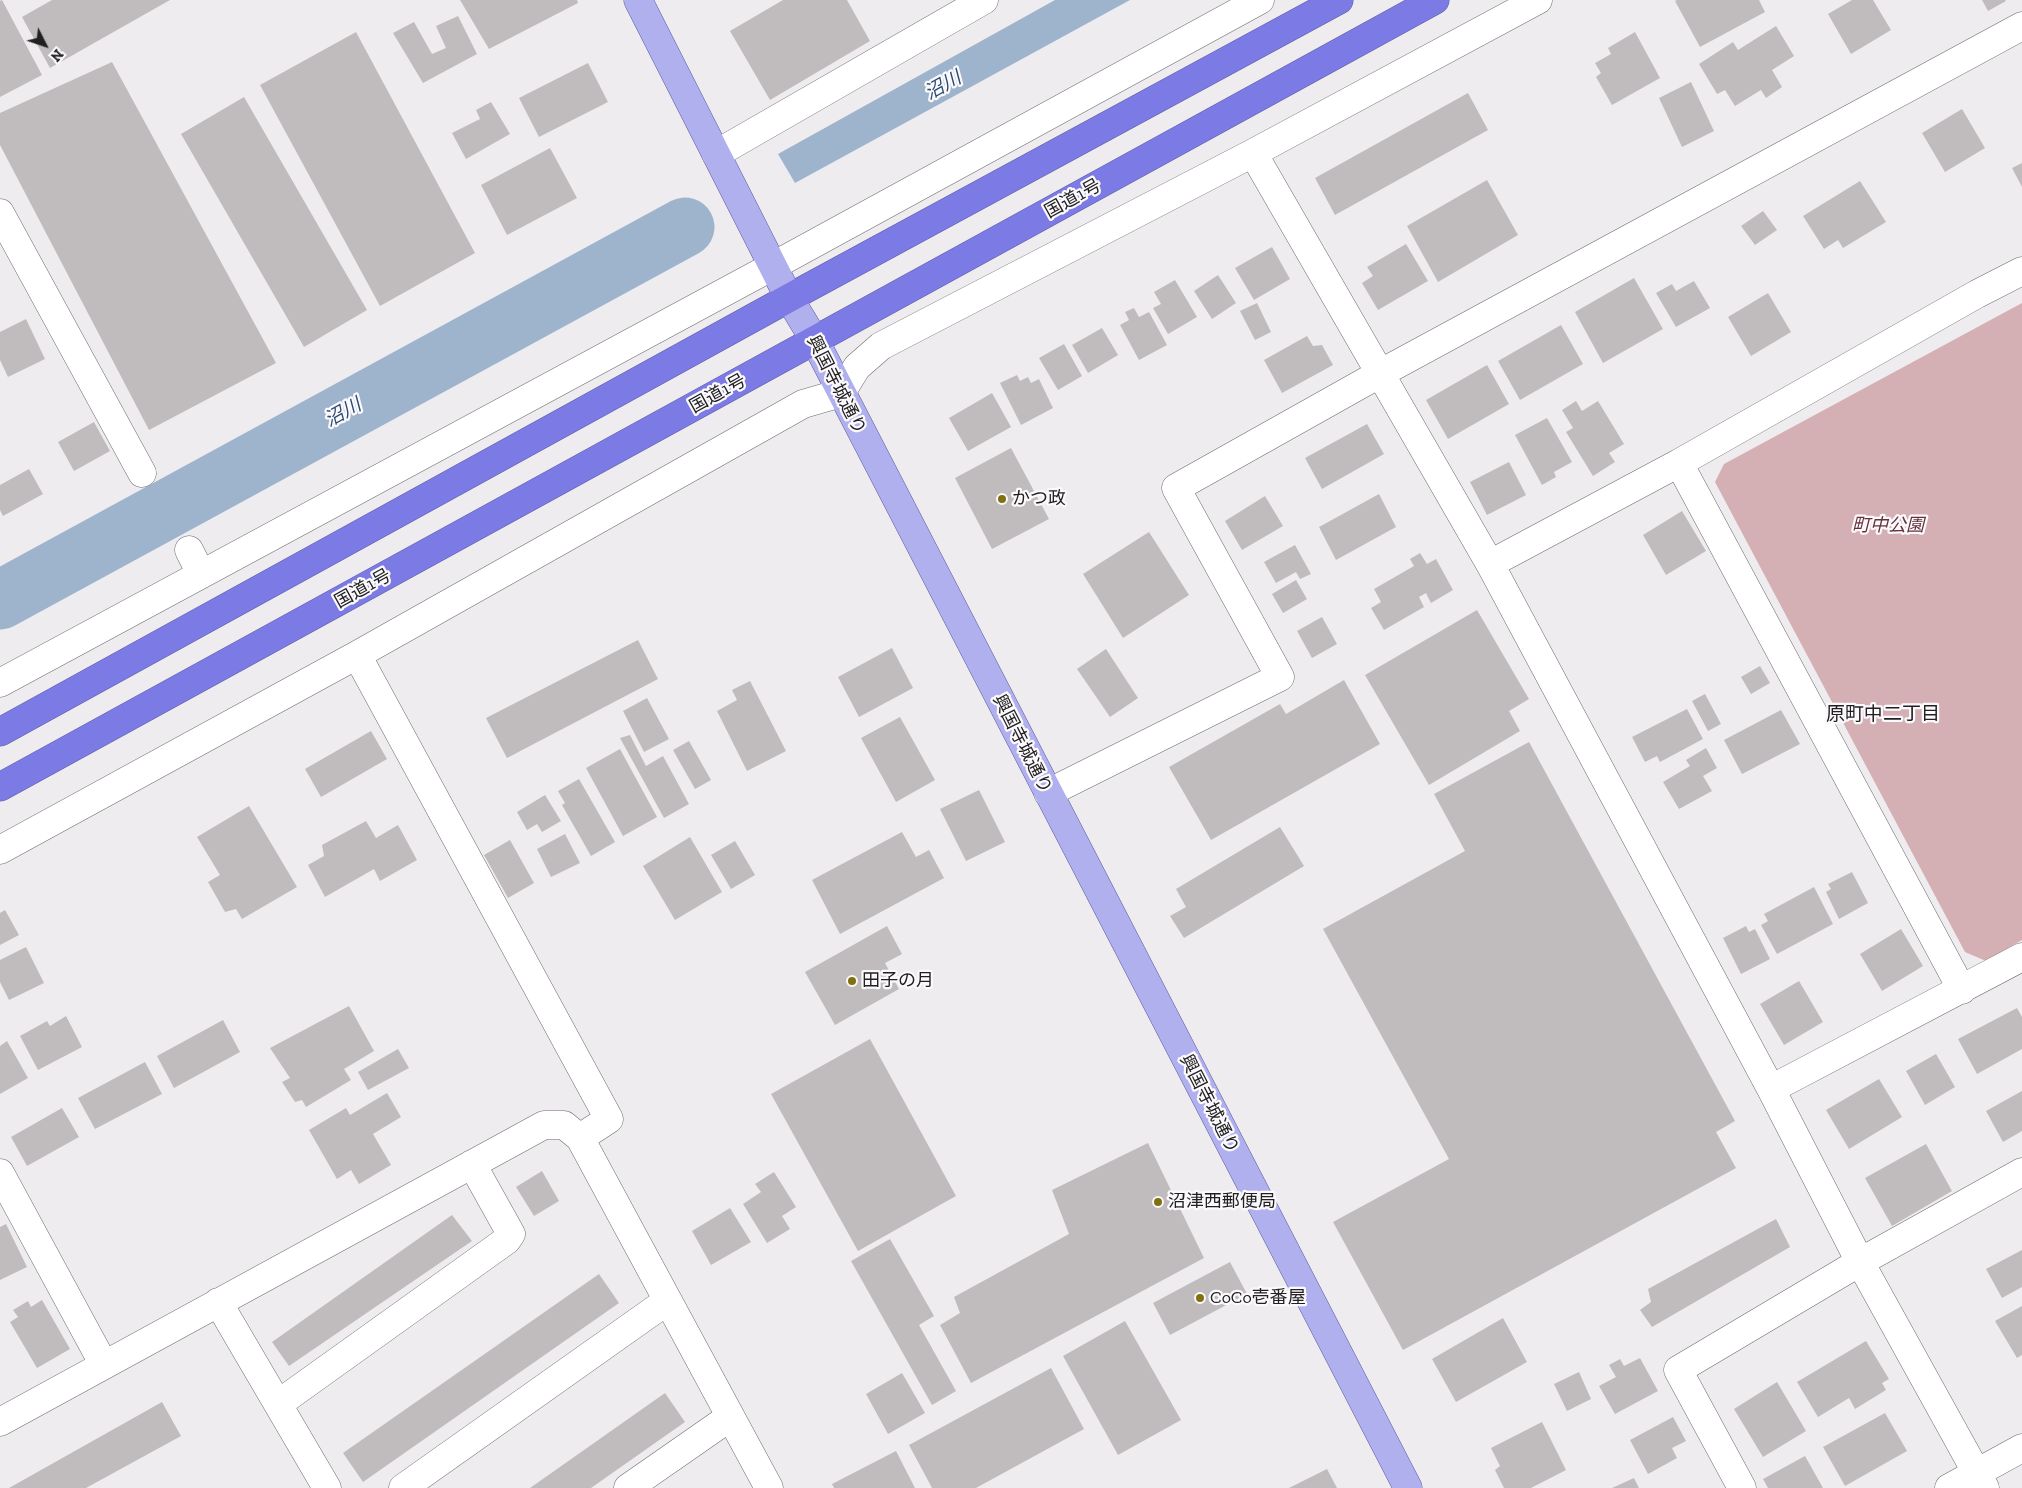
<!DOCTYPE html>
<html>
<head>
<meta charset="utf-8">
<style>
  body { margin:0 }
  #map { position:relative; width:2022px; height:1488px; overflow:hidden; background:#eeecef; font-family:"Zilla Slab",serif }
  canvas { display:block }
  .north { position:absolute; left:20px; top:20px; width:50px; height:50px; -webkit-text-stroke:4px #fbf9fc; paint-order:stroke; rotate:131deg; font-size:14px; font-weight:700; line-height:20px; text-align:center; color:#222122 }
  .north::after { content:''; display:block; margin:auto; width:18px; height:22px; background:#222122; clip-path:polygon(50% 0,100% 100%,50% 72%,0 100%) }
</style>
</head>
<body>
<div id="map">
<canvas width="2022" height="1488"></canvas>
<div class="north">N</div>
</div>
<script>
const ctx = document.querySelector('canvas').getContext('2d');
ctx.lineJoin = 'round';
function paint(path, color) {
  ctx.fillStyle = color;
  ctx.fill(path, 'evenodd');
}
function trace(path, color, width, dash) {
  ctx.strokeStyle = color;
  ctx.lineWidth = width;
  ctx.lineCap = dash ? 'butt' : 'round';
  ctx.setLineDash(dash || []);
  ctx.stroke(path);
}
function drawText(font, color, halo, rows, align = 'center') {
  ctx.font = font + ' "Zilla Slab","Noto Sans JP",serif';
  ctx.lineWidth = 4.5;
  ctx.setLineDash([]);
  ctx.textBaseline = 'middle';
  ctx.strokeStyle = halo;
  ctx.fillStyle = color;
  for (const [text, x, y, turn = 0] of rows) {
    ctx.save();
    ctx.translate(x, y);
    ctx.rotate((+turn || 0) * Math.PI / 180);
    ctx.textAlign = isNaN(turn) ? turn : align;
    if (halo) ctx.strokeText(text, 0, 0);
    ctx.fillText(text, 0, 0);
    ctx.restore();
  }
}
paint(new Path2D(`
  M2022,303V940L1986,961L1965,952L1715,482L1724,464Z`), '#d4afb4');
paint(new Path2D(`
  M1055,0H1130L795,183L778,154Z`), '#9eb4cd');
trace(new Path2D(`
  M0,600L685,227`), '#9eb4cd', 59);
paint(new Path2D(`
  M2,0L42,75L0,97V1Z
  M52,0H170L50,68L22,17Z
  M460,0H577L578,3L489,49Z
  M783,0H847L870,41L770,100L730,31Z
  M1677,0H1759L1765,12L1700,47L1675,1Z
  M1852,0H1873L1891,30L1851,54L1828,14Z
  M1982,0H2005L2006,1L1988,11Z
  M458,16L477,54L423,83L393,33L414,22L432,54L446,48L436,26Z
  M1776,26L1794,56L1772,70L1782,87L1766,98L1761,90L1735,106L1725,90L1717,94L1699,64L1733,42L1738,50Z
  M356,32L475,253L380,306L260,85Z
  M1635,32L1660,78L1612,105L1596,77L1601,73L1595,63L1611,54L1608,48Z
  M112,62L276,363L149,430L0,145V113Z
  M588,63L608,102L539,137L519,98Z
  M1691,82L1714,131L1682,147L1659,98Z
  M1468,93L1488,130L1335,215L1315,178Z
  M244,97L367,310L304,347L181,134Z
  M491,102L510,134L466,159L452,133L480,119L476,110Z
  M1962,109L1985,148L1945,172L1922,133Z
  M550,148L577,198L507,235L481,185Z
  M2022,163V187L2012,168Z
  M1487,180L1518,235L1438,282L1407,226Z
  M1860,181L1886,222L1843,248L1838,240L1824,249L1803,216Z
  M1763,211L1777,230L1755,245L1741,226Z
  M1406,244L1428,281L1378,310L1362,283L1373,276L1367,267Z
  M1272,247L1290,279L1254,300L1235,268Z
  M1218,275L1236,303L1212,319L1194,291Z
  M1634,278L1663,329L1603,363L1575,312Z
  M1175,280L1197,317L1168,334L1153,308L1161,304L1154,292Z
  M1694,281L1710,308L1676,327L1656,293L1672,284L1676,291Z
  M1768,293L1791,332L1751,356L1728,317Z
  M1257,303L1271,332L1255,340L1240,311Z
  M1134,308L1139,317L1149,312L1167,345L1139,360L1120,325L1129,320L1125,312Z
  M26,319L45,359L8,377L0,360V332Z
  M1561,325L1583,364L1520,400L1498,361Z
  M1102,328L1118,355L1088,373L1072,345Z
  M1307,336L1313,346L1322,345L1333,365L1282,393L1264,360Z
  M1064,344L1082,376L1058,390L1039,358Z
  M1487,365L1509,404L1448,439L1426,400Z
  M1017,375L1020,381L1028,377L1031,383L1039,379L1053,408L1021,425L1000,383Z
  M992,393L1011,427L968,451L949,418Z
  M1576,401L1582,411L1598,401L1624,444L1609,453L1615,462L1593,476L1566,432L1573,428L1562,410Z
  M1547,418L1572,462L1554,472L1556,477L1542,485L1515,435Z
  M94,422L110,451L74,471L58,442Z
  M1367,424L1384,454L1322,489L1305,458Z
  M1011,448L1049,519L992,549L955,478Z
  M1509,462L1526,495L1487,515L1470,482Z
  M29,469L43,494L3,516L0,510V485Z
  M1379,494L1396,527L1336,560L1319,527Z
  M1265,496L1283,526L1242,550L1225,521Z
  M1682,511L1706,551L1666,575L1643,535Z
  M1149,532L1189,595L1123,638L1083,574Z
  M1295,545L1311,574L1300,579L1296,572L1276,583L1264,562Z
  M1420,553L1427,564L1436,559L1453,590L1431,603L1426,593L1419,597L1424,607L1384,630L1371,608L1381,602L1374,589L1414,566L1410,559Z
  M1296,580L1307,599L1283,613L1272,594Z
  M1477,610L1529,699L1509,711L1520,731L1429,785L1365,675Z
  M1322,617L1337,644L1312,658L1297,631Z
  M638,640L658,679L507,758L486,718Z
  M892,648L913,688L859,717L838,677Z
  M1106,649L1138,698L1110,717L1077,669Z
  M1760,666L1770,683L1751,694L1741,677Z
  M1344,680L1380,744L1211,840L1169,767L1280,704L1286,714Z
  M750,681L786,751L747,771L717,711L737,700L732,690Z
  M1705,694L1721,724L1708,731L1692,701Z
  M647,698L669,739L644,752L623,711Z
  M1687,709L1703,739L1660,762L1657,756L1645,762L1632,737Z
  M1781,710L1800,744L1742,774L1724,740Z
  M900,717L935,780L896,802L861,738Z
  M371,731L387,759L321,797L305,769Z
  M630,735L646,766L663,756L689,804L664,818L620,738Z
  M689,741L711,780L695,789L673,750Z
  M1529,742L1735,1121L1716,1132L1736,1168L1403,1350L1333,1222L1449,1159L1323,929L1465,851L1434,794Z
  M1706,748L1717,768L1703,776L1712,791L1679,809L1663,782L1690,766L1686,760Z
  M620,749L657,817L623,836L586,768Z
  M579,779L615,842L591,856L562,805L565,803L558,791Z
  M979,790L1005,842L966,861L940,809Z
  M545,795L561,821L542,832L537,824L527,830L517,812Z
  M249,806L297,887L242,919L236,909L225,912L208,882L220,875L197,837Z
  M366,821L376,838L398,825L417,860L380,881L374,869L325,897L308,865L324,856L322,845Z
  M1280,827L1304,866L1184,938L1170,916L1186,907L1176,889Z
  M902,832L916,857L929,850L944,878L840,934L812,880Z
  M565,834L580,863L551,877L537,849Z
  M690,837L722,892L675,920L643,866Z
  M510,840L534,883L508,898L484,855Z
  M735,841L755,875L731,889L711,855Z
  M1852,872L1868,903L1839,919L1826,892L1831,889L1828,884Z
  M1814,887L1833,924L1777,954L1761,925L1768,921L1764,914Z
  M5,910L19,935L0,945V913Z
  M887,926L902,954L885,963L899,989L835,1025L805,972Z
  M1746,926L1749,932L1755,929L1770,959L1741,974L1723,938Z
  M1901,929L1923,966L1882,991L1860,954Z
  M26,947L44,983L9,1000L0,982V960Z
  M1799,981L1823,1022L1784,1045L1760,1004Z
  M349,1006L374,1051L344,1069L351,1080L306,1107L302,1100L295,1102L282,1082L290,1078L270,1048Z
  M2017,1008L2022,1017V1049L1977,1074L1958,1039Z
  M66,1016L82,1047L38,1070L20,1036L47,1021L50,1026Z
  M223,1020L240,1052L174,1088L157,1056Z
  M870,1039L956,1196L858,1251L771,1094Z
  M7,1041L28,1078L0,1094V1046Z
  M398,1049L409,1068L368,1090L358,1072Z
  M1936,1054L1955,1087L1925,1105L1906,1071Z
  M145,1062L162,1094L95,1129L78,1098Z
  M1879,1079L1902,1117L1849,1149L1826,1110Z
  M2022,1091V1131L2003,1142L1986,1111Z
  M387,1093L401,1117L373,1134L391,1165L359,1184L351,1170L337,1179L309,1130L346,1108L350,1115Z
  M62,1108L79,1137L27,1166L11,1137Z
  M1148,1143L1204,1258L971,1383L940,1325L960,1313L954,1297L1069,1234L1052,1190Z
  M1926,1144L1952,1191L1892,1226L1865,1178Z
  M542,1171L559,1201L534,1216L516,1187Z
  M774,1172L796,1207L782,1216L790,1229L767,1243L743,1204L761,1192L755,1184Z
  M730,1208L751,1242L711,1265L692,1231Z
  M452,1215L472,1241L289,1366L272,1342Z
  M1776,1219L1790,1247L1652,1327L1640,1310L1651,1302L1648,1289Z
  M6,1224L27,1267L0,1280V1227Z
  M890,1239L934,1316L919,1325L956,1391L932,1405L851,1261Z
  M2022,1250V1287L2002,1298L1986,1269Z
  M1230,1262L1247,1294L1170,1335L1153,1303Z
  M599,1274L619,1303L363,1482L343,1453Z
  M42,1300L70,1349L37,1368L10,1322L18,1317L13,1310L28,1301L31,1307Z
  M2022,1306V1355L2017,1358L1995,1321Z
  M1503,1318L1527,1362L1456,1402L1432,1359Z
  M1125,1321L1181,1420L1118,1455L1063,1356Z
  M1866,1341L1889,1379L1882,1383L1886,1390L1855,1409L1849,1398L1818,1417L1797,1382Z
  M1640,1358L1658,1391L1615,1414L1599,1386L1616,1377L1609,1365L1620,1359L1624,1366Z
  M1051,1368L1084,1429L976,1488H932L909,1445Z
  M1579,1372L1591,1399L1567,1411L1554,1384Z
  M902,1373L925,1413L888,1434L866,1394Z
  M1777,1382L1806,1431L1763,1457L1734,1409Z
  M665,1393L685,1422L591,1488H530Z
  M162,1402L181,1436L86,1488H9Z
  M1885,1413L1907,1451L1845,1486L1823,1447Z
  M1673,1417L1686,1441L1672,1448L1677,1458L1648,1474L1630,1440Z
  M1542,1422L1566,1470L1531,1488H1504L1495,1470L1500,1466L1491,1448Z
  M896,1451L915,1488H834L832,1484Z
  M1805,1456L1823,1488H1768L1763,1479Z
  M1327,1469L1337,1488H1289Z
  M1634,1478L1639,1488H1612Z`), '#c0bcbe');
const minor = new Path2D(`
  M1253,153L1490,564L1771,1089L1860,1262L1985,1488
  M716,154L984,0
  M0,213L142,473
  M1679,463L1962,990
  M189,550L201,574
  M1490,564L1679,463L1977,294L2022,271
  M357,655L609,1119L580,1138
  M0,683L773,266L1260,0
  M1048,793L1280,677L1176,488L1381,373L2022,26
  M0,850L357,655L803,404L841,393L857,367L881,346L1253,153L1538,0
  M1771,1089L2022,957
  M0,1173L104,1365
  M218,1302L327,1488
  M278,1404L507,1240L511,1234L472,1164
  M0,1422L544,1125H564L580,1138L769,1488
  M403,1488L667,1301
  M628,1488L730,1417
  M1742,1488L1678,1370L1860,1262L2022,1172
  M1949,1488L2022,1448`);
const major = new Path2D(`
  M638,0L789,298L815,341L1408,1488`);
const highway = new Path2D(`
  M0,732L789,298L1339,0
  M0,787L1435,0`);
trace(minor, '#6c6b6e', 29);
trace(major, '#5c5ca1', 29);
trace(highway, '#5c5ca1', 29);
trace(minor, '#fff', 28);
trace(major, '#b0b0ef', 28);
trace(highway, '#7c7be5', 28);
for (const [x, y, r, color] of [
  [1002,499,5,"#80700f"],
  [852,981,5,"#80700f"],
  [1158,1202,5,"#80700f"],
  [1200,1298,5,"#80700f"]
]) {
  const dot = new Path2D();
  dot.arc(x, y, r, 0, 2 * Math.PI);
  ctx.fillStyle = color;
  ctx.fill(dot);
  trace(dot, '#fbf9fc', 2);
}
drawText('18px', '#222122', '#fbf9fc', [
  ["国道1号",1073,199,-29],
  ["興国寺城通り",836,385,63],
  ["国道1号",718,394,-29],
  ["国道1号",363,589,-29],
  ["興国寺城通り",1022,744,63],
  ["興国寺城通り",1209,1104,63]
]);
drawText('18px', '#222122', '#fbf9fc', [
  ["かつ政",1012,499],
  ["田子の月",862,981],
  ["沼津西郵便局",1168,1202],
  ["CoCo壱番屋",1210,1298]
], 'left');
drawText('italic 18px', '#64323b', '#fbf9fc', [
  ["町中公園",1888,526]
]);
drawText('italic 19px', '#2b4c71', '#fbf9fc', [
  ["沼川",943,86,-29],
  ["沼川",343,413,-29]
]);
drawText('19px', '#222122', '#fbf9fc', [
  ["原町中二丁目",1883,715]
]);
</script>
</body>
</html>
